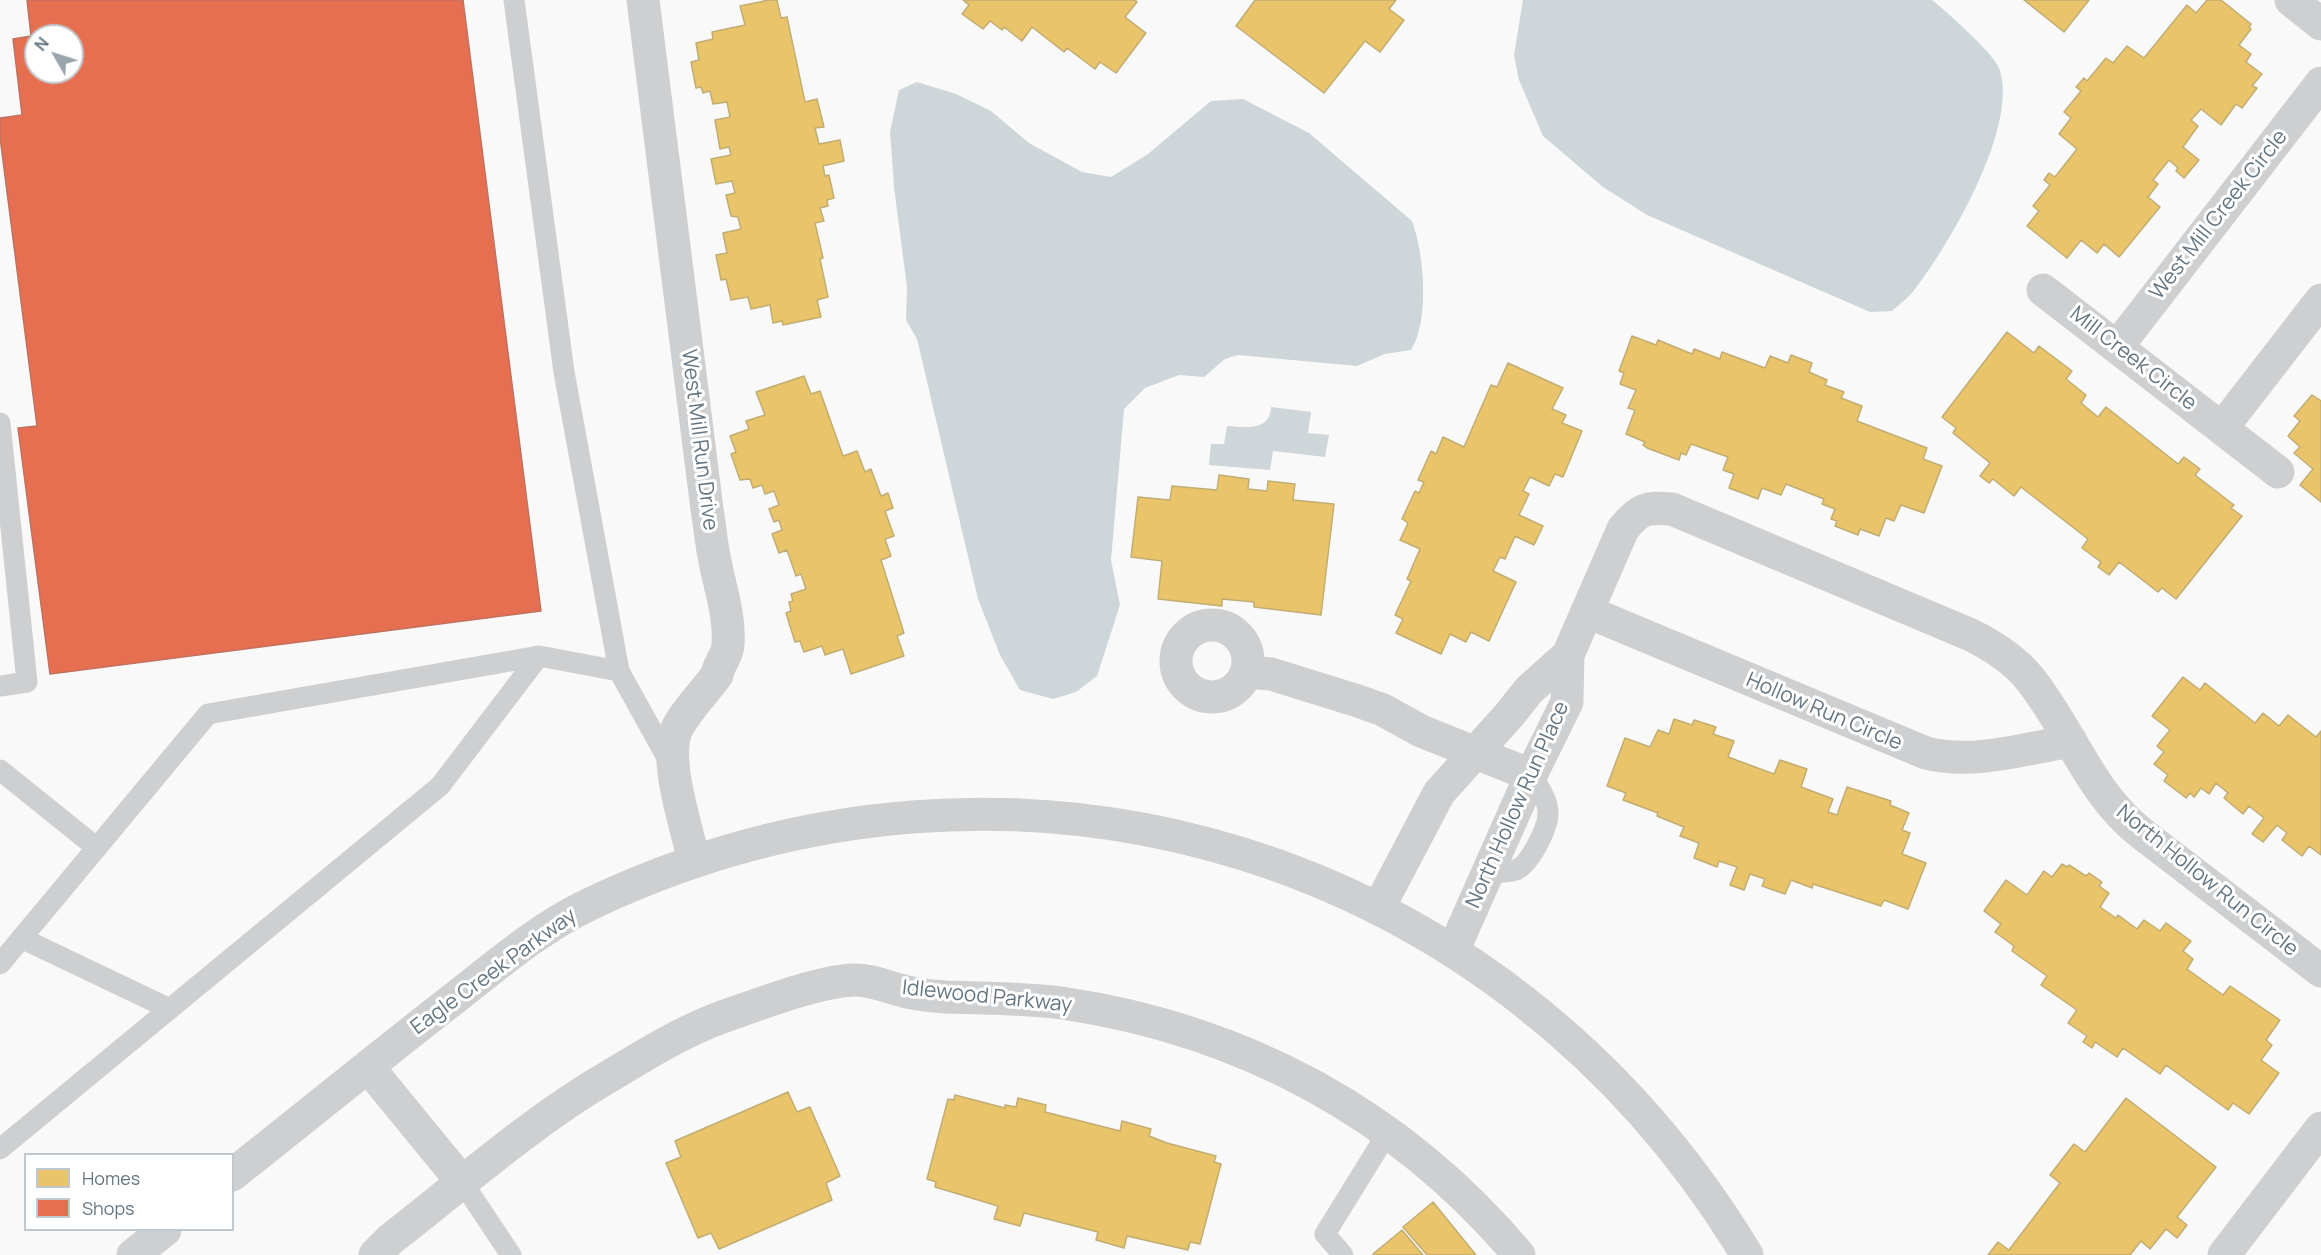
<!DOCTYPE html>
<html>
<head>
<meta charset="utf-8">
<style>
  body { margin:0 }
  #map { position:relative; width:2321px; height:1255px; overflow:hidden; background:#f9f9f9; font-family:Manrope,sans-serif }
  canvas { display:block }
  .legend { position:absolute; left:24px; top:1153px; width:210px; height:78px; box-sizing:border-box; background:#fff; border:2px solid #c1c8cd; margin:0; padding:8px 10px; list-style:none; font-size:18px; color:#657683 }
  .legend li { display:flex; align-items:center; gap:12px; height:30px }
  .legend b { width:30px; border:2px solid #c1c8cd }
  .north { position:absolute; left:24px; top:24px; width:60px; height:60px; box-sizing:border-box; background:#fff; border:2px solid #c1c8cd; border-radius:50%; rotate:309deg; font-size:16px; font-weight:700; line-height:24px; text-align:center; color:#657683 }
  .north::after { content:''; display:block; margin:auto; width:21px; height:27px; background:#99a4ac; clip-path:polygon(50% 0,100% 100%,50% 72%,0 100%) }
</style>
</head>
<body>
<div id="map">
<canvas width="2321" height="1255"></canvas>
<ul class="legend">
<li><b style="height:16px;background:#e9c46a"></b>Homes</li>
<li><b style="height:16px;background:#e76f51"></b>Shops</li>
</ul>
<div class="north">N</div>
</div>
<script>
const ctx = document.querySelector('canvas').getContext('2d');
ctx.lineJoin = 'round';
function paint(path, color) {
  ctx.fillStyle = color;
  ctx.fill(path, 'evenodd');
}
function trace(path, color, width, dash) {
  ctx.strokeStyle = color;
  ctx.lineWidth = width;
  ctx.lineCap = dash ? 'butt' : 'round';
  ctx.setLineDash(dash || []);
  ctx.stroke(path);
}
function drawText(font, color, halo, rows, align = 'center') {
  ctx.font = font + ' Manrope,sans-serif';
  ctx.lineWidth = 6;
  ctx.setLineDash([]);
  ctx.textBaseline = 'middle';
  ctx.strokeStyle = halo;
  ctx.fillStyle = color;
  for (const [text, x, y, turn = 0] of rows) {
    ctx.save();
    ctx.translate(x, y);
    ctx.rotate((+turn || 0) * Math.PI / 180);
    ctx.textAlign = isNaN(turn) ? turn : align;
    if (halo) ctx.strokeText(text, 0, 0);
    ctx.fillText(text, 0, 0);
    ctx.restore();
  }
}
paint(new Path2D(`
  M1523,0H1932C1946,11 1994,54 1999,68C2020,124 1950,244 1915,289C1909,297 1900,304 1892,311L1870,312L1647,215L1603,187L1543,136L1519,80L1514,55Z
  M917,82L956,94L991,111L1029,143L1082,172L1111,177L1148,154L1211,101L1243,99L1309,133L1412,221C1424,253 1430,320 1411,350L1385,354L1357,366L1238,355L1225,359L1204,377L1179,375L1145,388L1124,409L1111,560L1120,605L1097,676L1076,692L1053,699L1020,690L1000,655L978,599L917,339L906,320L907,287L894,187L890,132L899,90Z
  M1271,407L1311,412L1308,433L1329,435L1325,457L1273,451L1270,470L1209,465L1211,444H1224L1227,426C1244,427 1270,432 1271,407Z`), '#ced6d9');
const homes = new Path2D(`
  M769,0H777L781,18L787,17L805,102L817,99L824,127L815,128L819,144L840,140L844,161L823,166L825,176L829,175L834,198L827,200L828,206L820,208L824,221L815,223L823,258L820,259L828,297L817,300L821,317L783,325L782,321L773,323L770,305L751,309L748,297L731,300L726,279L721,280L716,255L727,253L723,233L741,229L738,217L731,216L726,195L735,193L732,181L716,184L711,159L731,155L729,147L720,149L715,120L730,117L727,102L713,104L710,91L703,93L701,87L696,88L691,62L699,60L696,43L713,39L712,32L745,25L740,6Z
  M963,0H1135L1137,2L1125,17L1146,33L1116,73L1100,62L1095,69L1067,48L1064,52L1032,27L1022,41L1004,27L1002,30L990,21L983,29L962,14L969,5Z
  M1255,0H1396L1389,9L1404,20L1380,52L1365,41L1324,93L1236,26Z
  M2024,0H2089L2064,32Z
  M2207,0H2221L2251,24L2249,27L2251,29L2239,45L2251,54L2246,62L2262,74L2252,86L2257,88L2242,108L2236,104L2221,125L2201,109L2191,120L2198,126L2183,147L2199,160L2184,178L2176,171L2178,168L2169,160L2153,180L2158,184L2148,197L2160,207L2119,257L2104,244L2097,253L2081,240L2067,258L2027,226L2039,211L2033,206L2050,185L2044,180L2049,173L2055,177L2077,149L2059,134L2071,118L2064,112L2081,91L2076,87L2084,78L2087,81L2106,58L2113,63L2127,46L2144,58L2187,5L2196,13Z
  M2007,332L2034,353L2039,346L2072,371L2066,379L2086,395L2081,403L2098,417L2106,407L2178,464L2184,457L2200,469L2195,475L2234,505L2231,508L2242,516L2176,599L2162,588L2158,592L2119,562L2109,575L2098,567L2101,562L2082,548L2088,539L2021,487L2014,496L1993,479L1989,483L1980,476L1990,463L1953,433L1956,428L1942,417Z
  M1632,336L1656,345L1658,340L1692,354L1694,349L1720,359L1722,352L1765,368L1770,356L1788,363L1791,355L1812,363L1809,372L1827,380L1825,385L1844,392L1841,398L1862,406L1857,421L1927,448L1923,459L1942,466L1924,513L1901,505L1894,521L1886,518L1879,536L1860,529L1858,535L1835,526L1837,521L1831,519L1835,509L1822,504L1824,499L1786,484L1781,495L1762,488L1758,499L1729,488L1734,474L1723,470L1728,457L1691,444L1686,455L1681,453L1679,460L1647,448L1643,445L1645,442L1626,434L1635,410L1628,408L1636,390L1620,384L1624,373L1619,371Z
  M1508,363L1563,388L1552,409L1566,415L1562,423L1582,431L1563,477L1555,474L1549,486L1530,477L1523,491L1529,494L1519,515L1543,526L1534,545L1515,536L1505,559L1500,557L1493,571L1516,582L1489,641L1471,632L1466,642L1450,634L1441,654L1396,633L1403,619L1395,615L1411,581L1407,579L1420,549L1400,540L1408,523L1402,519L1415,491L1419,493L1424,482L1418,480L1431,451L1436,454L1443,437L1464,447L1491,385L1497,387Z
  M804,376L811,394L820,391L843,456L857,451L865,472L871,469L881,496L888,493L893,508L885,511L894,536L885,539L891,556L881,560L904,633L897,636L904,656L851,674L843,649L825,655L822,646L804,652L800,641L795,642L786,613L791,611L789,602L793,601L791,594L806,589L801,574L796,576L787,550L779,553L772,534L782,530L779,520L774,522L769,509L779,505L774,491L765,494L762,485L753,488L750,479L740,480L731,454L736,452L730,436L749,429L746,421L765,415L756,392Z
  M2312,395L2321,401V502L2300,485L2313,469L2294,453L2300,447L2288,436L2300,421L2294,416Z
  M1219,475L1249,479L1248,489L1267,491L1268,481L1295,484L1293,500L1334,504L1321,615L1254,607V602L1222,599V606L1158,599L1162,561L1131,557L1138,497L1170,500L1172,486L1217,490Z
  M2183,677L2200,690L2205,683L2255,723L2263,713L2279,726L2288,715L2316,737L2321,731V855L2309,846L2302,856L2282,840L2287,833L2277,825L2263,842L2252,834L2264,818L2249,806L2243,814L2224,798L2228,793L2216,783L2209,794L2201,788L2194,797L2190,793L2186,798L2164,781L2168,775L2154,764L2164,752L2157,746L2170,730L2152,716Z
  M1674,719L1692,725L1694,720L1716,727L1713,734L1734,741L1728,757L1774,774L1780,760L1807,769L1801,787L1833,799L1828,812L1837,815L1847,787L1891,801L1890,805L1909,813L1902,830L1910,833L1902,854L1926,863L1908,909L1884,900L1881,906L1813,884L1812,888L1791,880L1785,894L1762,886L1765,879L1750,874L1744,890L1730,885L1737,867L1719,861L1717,867L1694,858L1699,843L1680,836L1684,827L1657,816L1658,813L1623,800L1626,793L1607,786L1625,738L1650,747L1658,730L1669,734Z
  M2062,864L2067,867L2069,865L2086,876L2089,873L2102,882L2099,886L2109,893L2100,907L2116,918L2118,915L2137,929L2144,920L2160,931L2166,923L2191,941L2183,951L2193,959L2187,969L2223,995L2230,986L2280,1020L2266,1040L2272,1045L2261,1060L2279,1073L2249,1114L2233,1103L2228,1110L2166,1065L2160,1074L2123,1048L2117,1057L2095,1042L2092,1048L2083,1042L2087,1036L2068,1023L2077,1010L2041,985L2047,976L2012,951L2014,946L1995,932L2001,924L1984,911L2006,880L2027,895L2044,871L2052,877Z
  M788,1092L797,1112L810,1107L840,1176L826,1183L832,1200L719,1249L711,1233L698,1238L666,1163L681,1157L675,1141Z
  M955,1095L1005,1108V1105L1016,1107L1018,1098L1046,1105L1045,1112L1120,1131L1122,1121L1151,1129L1149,1136L1167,1143L1216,1156L1214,1162L1221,1164L1200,1244L1190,1242L1188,1250L1127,1236L1124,1248L1096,1240L1098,1232L1024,1213L1020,1226L994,1219L998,1206L935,1187L936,1182L927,1179L948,1099L954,1100Z
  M2126,1098L2216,1167L2177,1217L2187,1225L2177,1238L2166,1229L2150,1249L2141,1241L2130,1255H1988L1998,1242L2009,1250L2060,1183L2050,1175L2074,1144L2085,1152Z
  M1433,1202L1476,1255H1427L1403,1227Z
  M1402,1230L1423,1255H1374L1373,1254Z`);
paint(homes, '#e9c46a');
trace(homes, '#c1ad72', 1.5);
const shops = new Path2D(`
  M27,0H463L541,611L50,674L18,428L37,426L0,137V118L22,115L13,39L31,36ZM36,36H72V72H36Z`);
paint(shops, '#e76f51');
trace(shops, '#c07160', 1.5);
trace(new Path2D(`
  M514,0L564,372L619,671
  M0,423L27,682L0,686
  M0,770L97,848
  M1487,873C1496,872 1508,873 1516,870C1530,864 1548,828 1548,813C1548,799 1538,786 1531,775
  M21,938L170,1009
  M0,964L208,714L539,656L619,671L671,765
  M0,1149L440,786L539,656
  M463,1183L511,1255
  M1343,1255L1325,1234L1388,1132`), '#cecfd0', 21);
trace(new Path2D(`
  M643,0L707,509C710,526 711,544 715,561C720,588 730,616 728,644C728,656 718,664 717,675C707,689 682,715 676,731C664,763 687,827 694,862
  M2291,0L2321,24
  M2043,290L2278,472
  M2117,347L2321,83
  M2222,428L2321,300
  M1588,612L1926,753C1972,765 2024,749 2071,741
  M1176 661a36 36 0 1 1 72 0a36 36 0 1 1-72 0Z
  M1246,672L1271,674L1358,701L1383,710L1421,731L1531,775
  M1378,909L1439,793L1510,714L1529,690L1568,655L1623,529C1640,508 1646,507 1672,509L1971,635C1993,646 2015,660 2030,679C2070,729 2090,793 2141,833L2321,971
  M1453,951L1531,775L1567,702L1568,655
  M368,1067L463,1183
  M375,1255L392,1238C463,1183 531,1122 608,1077C645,1055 681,1032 722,1017C757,1005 816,982 852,980C867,979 882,985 896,989C912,994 929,996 946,997C985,998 1024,998 1062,1003C1244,1030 1400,1114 1519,1255
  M2224,1255L2321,1128`), '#cecfd0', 33);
trace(new Path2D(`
  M232,1175C307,1116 381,1055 456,997C498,964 540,928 588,905C1015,701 1504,851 1747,1255
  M133,1255L165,1230`), '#cecfd0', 33);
drawText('21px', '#657683', '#fff', [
  ["West Mill Creek Circle",2219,215,-52],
  ["Mill Creek Circle",2133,359,38],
  ["West Mill Run Drive",699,440,83],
  ["Hollow Run Circle",1824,712,23],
  ["North Hollow Run Place",1518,805,-66],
  ["North Hollow Run Circle",2207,881,39],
  ["Eagle Creek Parkway",494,972,-36],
  ["Idlewood Parkway",987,997,6]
]);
</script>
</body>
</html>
